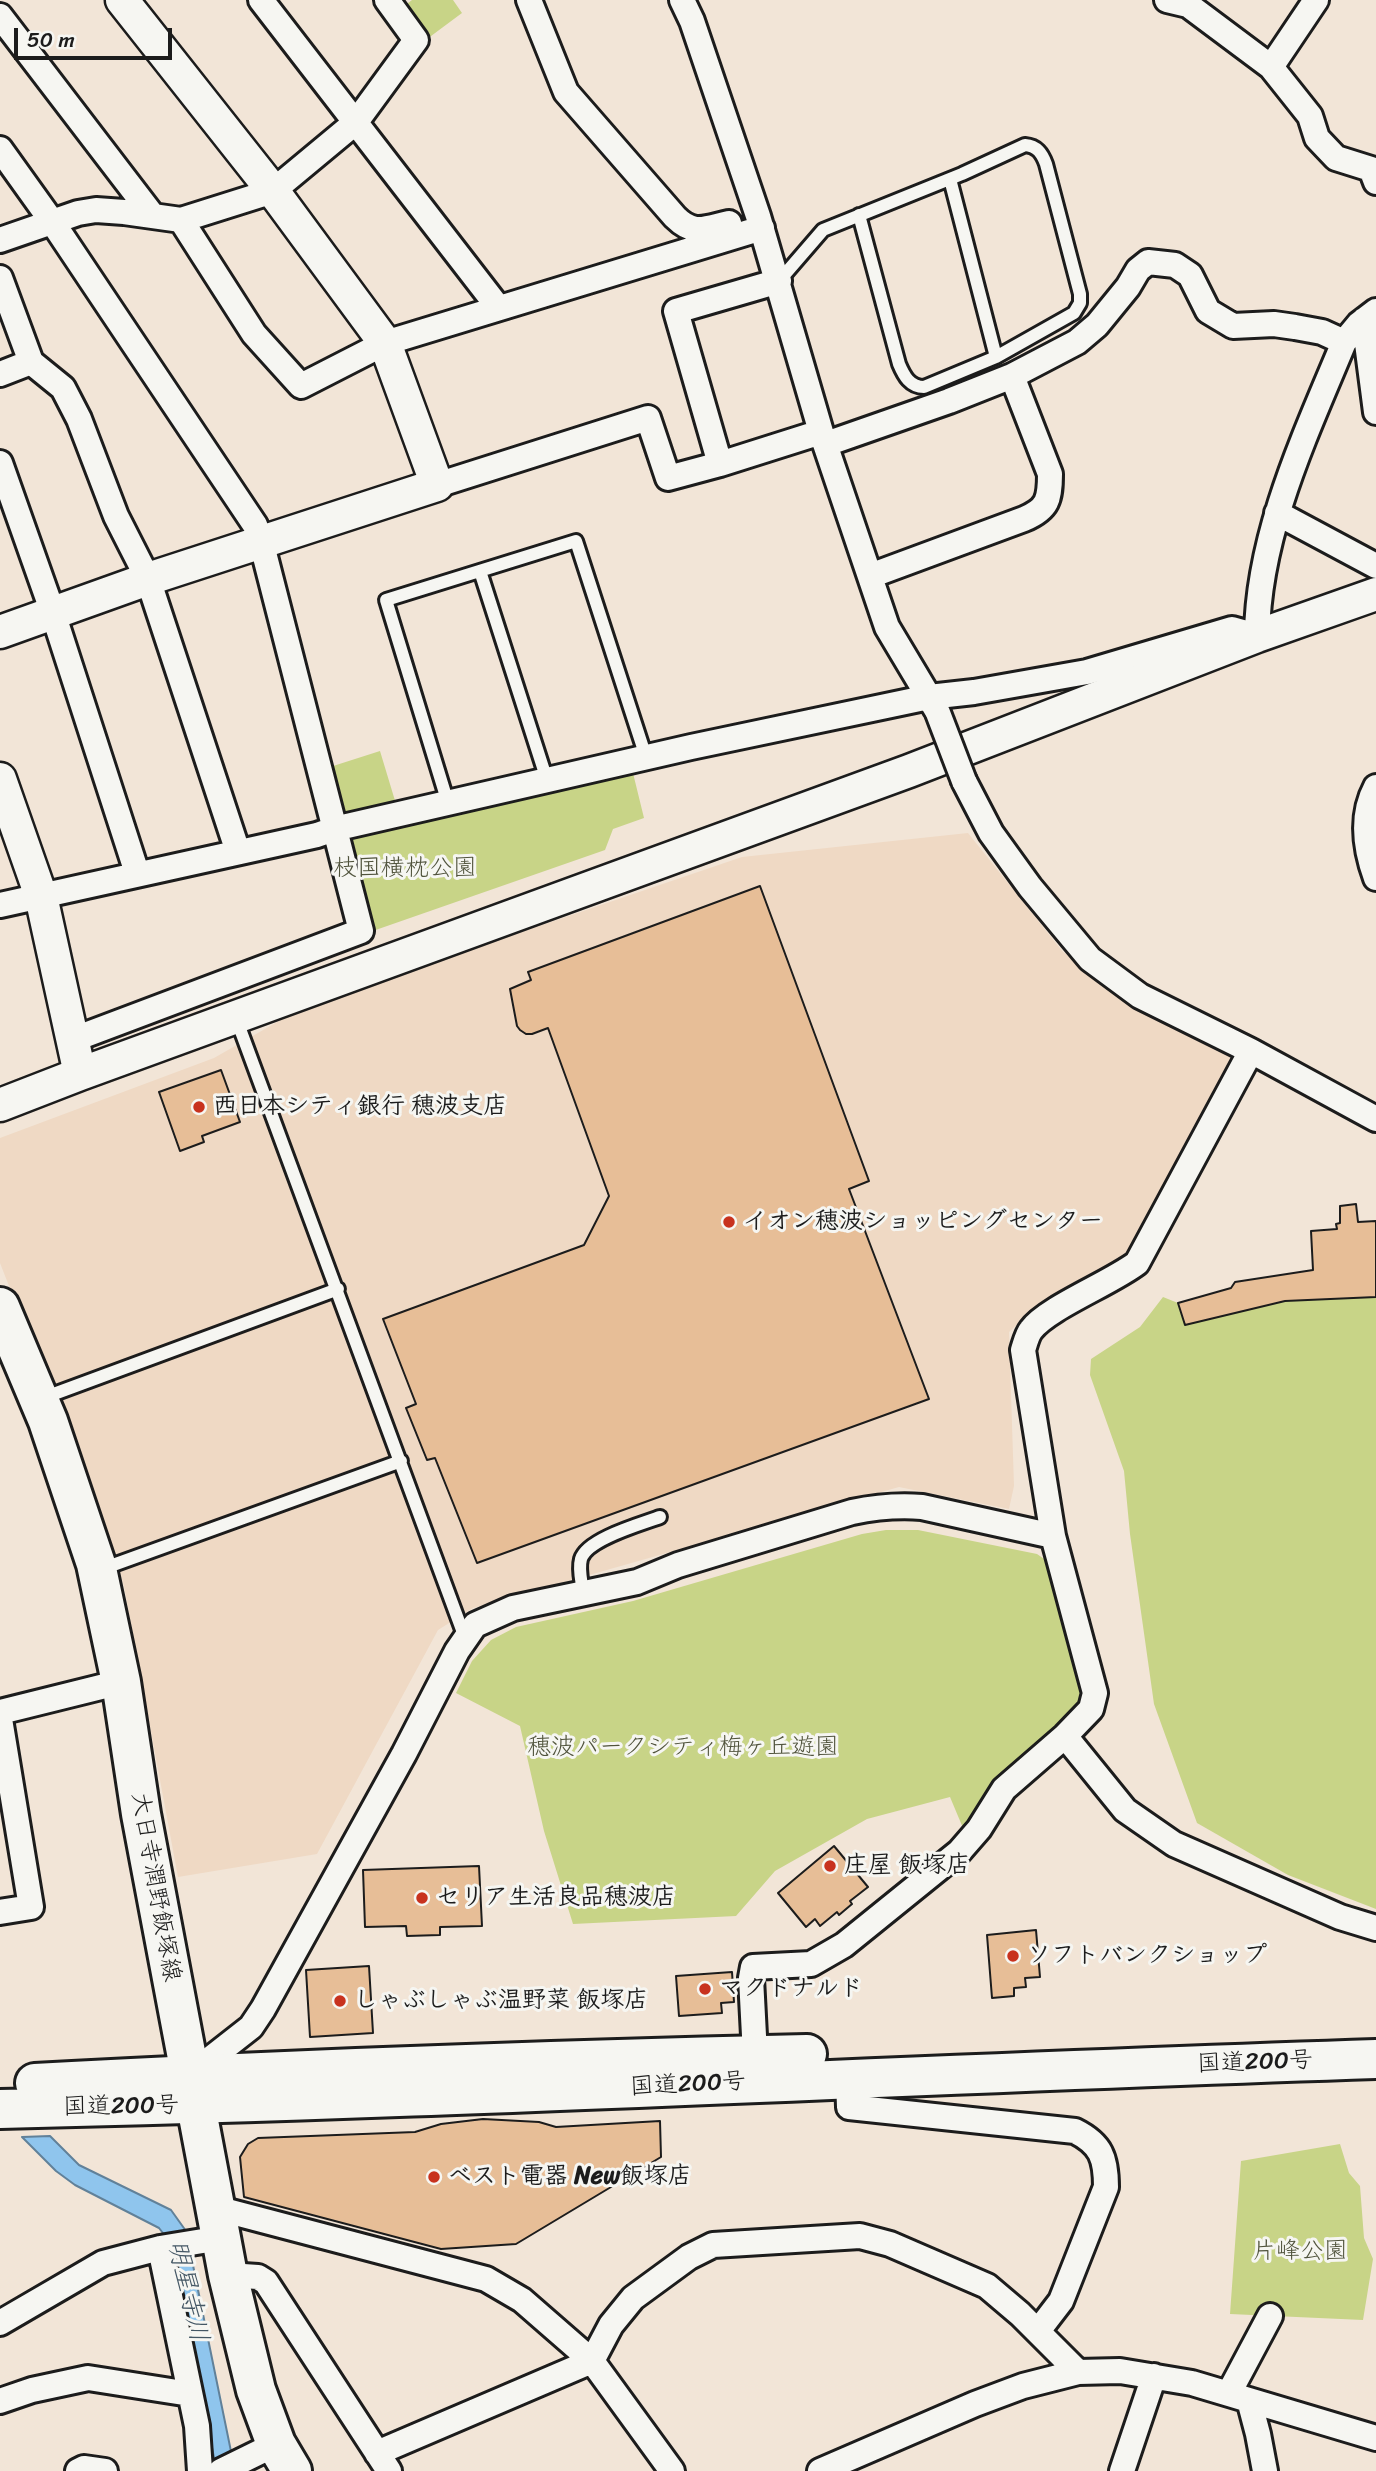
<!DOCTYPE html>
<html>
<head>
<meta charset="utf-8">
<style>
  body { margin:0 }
  #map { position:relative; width:1376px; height:2471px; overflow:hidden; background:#f2e5d7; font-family:Sriracha,sans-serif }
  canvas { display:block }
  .scale { position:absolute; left:14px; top:28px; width:158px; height:32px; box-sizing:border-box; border:4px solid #1c1c1c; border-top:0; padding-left:9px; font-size:21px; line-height:24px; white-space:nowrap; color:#1c1c1c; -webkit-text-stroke:5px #f6f6f2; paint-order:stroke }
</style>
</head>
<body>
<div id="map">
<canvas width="1376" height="2471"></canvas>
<div class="scale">50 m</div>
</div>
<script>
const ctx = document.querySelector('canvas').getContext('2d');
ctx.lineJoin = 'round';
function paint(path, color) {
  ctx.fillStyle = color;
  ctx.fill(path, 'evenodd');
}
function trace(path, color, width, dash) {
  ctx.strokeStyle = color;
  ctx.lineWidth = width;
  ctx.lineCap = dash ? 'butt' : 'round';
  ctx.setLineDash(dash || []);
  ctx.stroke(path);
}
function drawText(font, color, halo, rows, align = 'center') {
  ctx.font = font + ' Sriracha,"Klee One",sans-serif';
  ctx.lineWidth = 6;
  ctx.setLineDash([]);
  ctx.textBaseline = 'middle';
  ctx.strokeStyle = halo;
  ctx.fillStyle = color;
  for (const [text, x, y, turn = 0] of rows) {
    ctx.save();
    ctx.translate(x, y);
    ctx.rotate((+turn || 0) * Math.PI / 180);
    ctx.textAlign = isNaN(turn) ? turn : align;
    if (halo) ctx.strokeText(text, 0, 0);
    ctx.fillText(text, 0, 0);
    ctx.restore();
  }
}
paint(new Path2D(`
  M968,833L1063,952L1235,1056L1129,1261L1025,1317L1009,1332L1014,1486L1009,1509L899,1487L473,1608L438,1630L317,1854L178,1877L124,1586L113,1551L0,1263V1138L214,1058L307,1005L742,857Z`), '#efd9c4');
paint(new Path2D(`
  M412,0H453L462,13L427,39L403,7Z
  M380,751L396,804L347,813L340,807L330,767Z
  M632,769L644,818L613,829L605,850L367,933L345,835Z
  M1163,1297L1178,1303L1185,1324L1285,1301L1376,1297V1909L1288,1875L1197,1823L1154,1704L1130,1534L1124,1471L1090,1375L1091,1359L1140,1327Z
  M886,1530H918L1037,1554L1050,1563L1085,1689L1083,1701C1043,1744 996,1779 963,1828L950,1797L867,1819L775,1871L736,1916L573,1924L544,1831L520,1726L456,1693L472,1661L491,1640L516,1627L633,1601L862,1534Z
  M1340,2144L1349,2173L1360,2186L1364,2238L1373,2259L1363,2320L1230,2314L1241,2161Z`), '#c8d487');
const water = new Path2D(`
  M50,2136L79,2165L171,2210L186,2231L235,2471H217L166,2237L159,2228L75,2185L56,2171L22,2137Z`);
paint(water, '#8fc5ed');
trace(water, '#618199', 2);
const building = new Path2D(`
  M760,886L869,1181L849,1189L929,1399L477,1563L435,1458L427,1460L406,1408L416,1404L383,1319L584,1245L609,1196L548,1028L532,1034H526L520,1030L517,1026L510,989L531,980L528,972Z
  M221,1070L240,1122L202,1136L204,1142L180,1151L159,1092Z
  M1356,1204L1358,1222L1376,1221V1297L1285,1301L1185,1325L1178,1303L1231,1288L1235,1282L1313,1270L1311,1231L1337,1229L1336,1224L1340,1223V1206Z
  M834,1846L868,1887L850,1901L852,1904L839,1915L837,1912L820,1926L815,1919L806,1927L778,1893Z
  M479,1866L482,1926L440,1927V1935L407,1936L406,1926L365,1927L363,1870Z
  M1036,1930L1040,1977L1025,1978L1026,1987L1014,1988V1996L992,1998L987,1935Z
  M369,1966L373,2033L310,2037L306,1970Z
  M732,1972L734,2002L721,2003L722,2013L679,2016L676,1976Z
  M483,2119L539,2122L556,2127L660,2121L661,2157L516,2244L441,2249L244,2197L240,2157L248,2144L258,2138L415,2132L441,2124Z`);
paint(building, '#e7be97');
trace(building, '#1c1c1c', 2);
const service = new Path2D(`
  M950,179L996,357
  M779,281L823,230L962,174L1025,145C1037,146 1042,153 1046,164L1080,294V303L1074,313L996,357L924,387C910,387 904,376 899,364L859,215
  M480,571L547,780
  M448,803L386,600L576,541L646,757
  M236,1018L465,1638
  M43,1398L338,1289
  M102,1569L401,1461
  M583,1593C582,1582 578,1570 581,1559C587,1539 641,1524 660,1517`);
const minor = new Path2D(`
  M261,0L498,307
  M529,0L566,92L675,217C694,236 705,228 729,223
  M682,0L692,21L758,216L821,432L887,627L936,709
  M1167,0L1188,5L1271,67L1310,116L1317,138L1336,158L1371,169L1376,182
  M0,16L153,216
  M1271,67L1316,0
  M0,149L53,223L255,525L261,541L361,931L72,1040
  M181,220L254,334L301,386L385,343L762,228
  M0,240L78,213L96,210L124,212L181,220L273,191L356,122L416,40L387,0
  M0,278L31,362L63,388L79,419L116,516L148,579L238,852
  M1364,320L1376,412
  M0,374L31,362
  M826,444L949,401L1012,376L1077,342L1097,325L1128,287L1138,270L1148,262L1175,265L1190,275L1208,311L1233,326L1274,324L1295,327L1322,332L1344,342
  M0,463L53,613L137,873
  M720,464L676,311L779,281
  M437,485L648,418L668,478L720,464L821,432
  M1277,513L1376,566
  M870,576L1024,519C1048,509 1050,499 1050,474L1012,376
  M964,781L991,833L1030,887L1090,959L1140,996L1251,1051L1376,1119
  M1376,787C1361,815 1365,848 1376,878
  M0,905L317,835L334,829L691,747L929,697L974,692L1087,672L1232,629L1257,636C1258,534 1305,436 1344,342L1359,324L1376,311
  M0,1712L121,1682
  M0,1719L31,1907L0,1912
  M1065,1736L1125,1810L1174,1844L1340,1917L1376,1928
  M755,2055L751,1978L753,1967L811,1964L844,1945L959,1852L979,1829L1004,1789L1065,1736L1091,1709L1095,1693L1053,1536L1023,1350C1025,1344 1027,1335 1031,1330C1047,1308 1111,1283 1137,1263L1251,1051
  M191,2074L251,2027L263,2009L404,1754L457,1651L475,1625L513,1608L637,1582L678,1565L852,1512C876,1507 898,1505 922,1507L1053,1536
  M848,2078L849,2107L1075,2131C1101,2144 1106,2158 1106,2187L1061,2301L1038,2331
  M216,2208L486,2279L522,2300L592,2361L672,2471
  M160,2248L197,2426L200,2471
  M228,2275L258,2277L266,2282L389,2471
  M0,2323L103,2263L160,2248L221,2238
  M1229,2393L1270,2316
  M1249,2400L1258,2434L1265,2471
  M0,2401L32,2390L88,2378L190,2394
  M377,2453L592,2361L611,2325L633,2298L689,2257L713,2245L860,2236L890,2244L987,2286L1020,2314L1078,2372
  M78,2471L84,2468L105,2471
  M221,2471L276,2444
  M820,2471L975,2404L1023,2386L1078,2372L1120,2371L1192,2383L1376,2438
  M1122,2471L1154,2376`);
const tertiary = new Path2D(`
  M0,632L148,579L437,485L385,343L273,191L122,0
  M0,779L41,896L80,1074
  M0,1105L80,1074L909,771L1257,636L1376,594`);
const primary = new Path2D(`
  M0,1307L48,1421L96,1564L121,1682L141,1814L228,2275L256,2390L276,2444L292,2471`);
const trunk = new Path2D(`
  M35,2083C292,2069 550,2060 807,2054
  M0,2109C459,2099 917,2074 1376,2059`);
trace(service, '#1c1c1c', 18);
trace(minor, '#1c1c1c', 30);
trace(tertiary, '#1c1c1c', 37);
trace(primary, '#1c1c1c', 44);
trace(trunk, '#1c1c1c', 44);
trace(service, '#f6f6f2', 12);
trace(minor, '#f6f6f2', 24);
trace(tertiary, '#f6f6f2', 32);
trace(primary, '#f6f6f2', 38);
trace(trunk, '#f6f6f2', 38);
const minorBridge = new Path2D(`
  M938,713L964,781`);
trace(minorBridge, '#1c1c1c', 30, []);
trace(minorBridge, '#f6f6f2', 24);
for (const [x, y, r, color] of [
  [199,1107,7,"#c8321e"],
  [729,1222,7,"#c8321e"],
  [830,1866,7,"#c8321e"],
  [422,1898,7,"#c8321e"],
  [1013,1956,7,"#c8321e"],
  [705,1989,7,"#c8321e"],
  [340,2001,7,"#c8321e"],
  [434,2177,7,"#c8321e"]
]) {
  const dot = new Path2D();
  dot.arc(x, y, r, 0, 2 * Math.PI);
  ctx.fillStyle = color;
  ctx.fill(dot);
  trace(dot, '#f6f6f2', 2.5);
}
drawText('24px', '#50533c', '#f6f6f2', [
  ["枝国横枕公園",405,869],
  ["穂波パークシティ梅ヶ丘遊園",683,1748],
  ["片峰公園",1300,2252]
]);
drawText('bold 24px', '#1c1c1c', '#f6f6f2', [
  ["西日本シティ銀行 穂波支店",213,1107],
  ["イオン穂波ショッピングセンター",743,1222],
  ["庄屋 飯塚店",844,1866],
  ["セリア生活良品穂波店",436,1898],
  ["ソフトバンクショップ",1027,1956],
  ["マクドナルド",719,1989],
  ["しゃぶしゃぶ温野菜 飯塚店",354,2001],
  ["ベスト電器 New飯塚店",448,2177]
], 'left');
drawText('24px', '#1c1c1c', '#f6f6f2', [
  ["大日寺潤野飯塚線",155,1887,80],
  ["国道200号",1255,2063,-2],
  ["国道200号",688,2085,-3],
  ["国道200号",121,2107,-1]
]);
drawText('italic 26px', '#445765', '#f6f6f2', [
  ["明星寺川",187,2291,77]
]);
</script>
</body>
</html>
